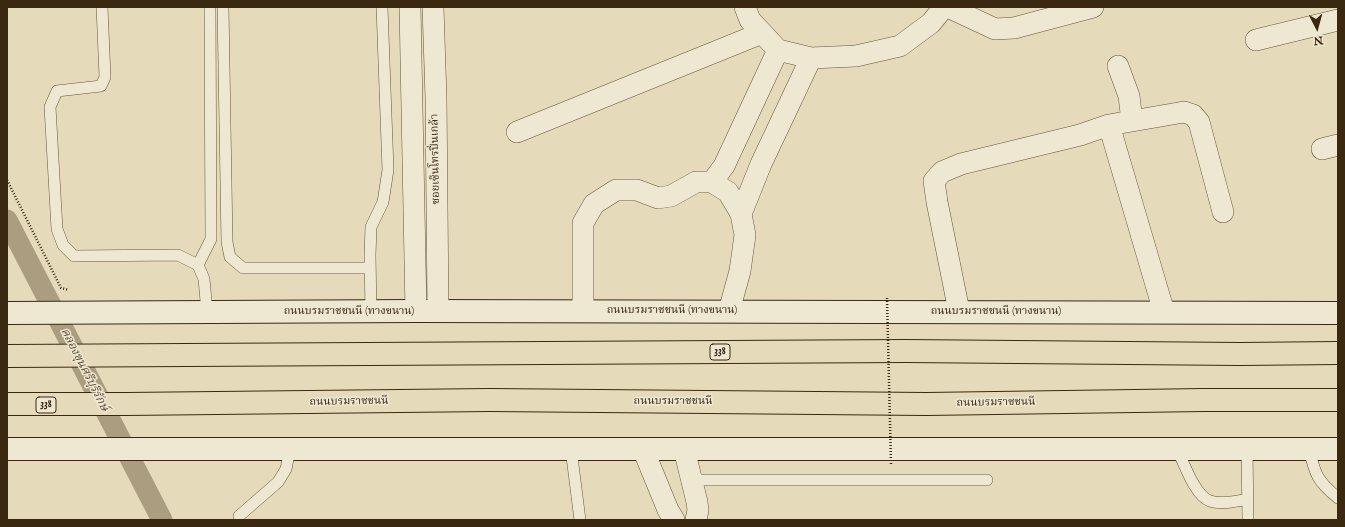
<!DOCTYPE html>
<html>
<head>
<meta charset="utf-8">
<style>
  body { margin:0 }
  #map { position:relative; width:1345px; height:527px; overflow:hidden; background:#e5dbba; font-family:"IM FELL English",serif }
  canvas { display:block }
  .frame { position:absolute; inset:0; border:8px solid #3b2810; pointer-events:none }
  .north { position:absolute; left:1297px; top:8px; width:40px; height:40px; -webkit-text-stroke:3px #eee8d2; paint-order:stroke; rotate:174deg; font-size:11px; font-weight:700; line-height:16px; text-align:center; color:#3b2810 }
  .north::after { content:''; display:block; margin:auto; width:14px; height:18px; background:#3b2810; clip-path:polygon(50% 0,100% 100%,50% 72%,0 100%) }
</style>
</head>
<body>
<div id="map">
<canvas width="1345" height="527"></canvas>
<div class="frame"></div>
<div class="north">N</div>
</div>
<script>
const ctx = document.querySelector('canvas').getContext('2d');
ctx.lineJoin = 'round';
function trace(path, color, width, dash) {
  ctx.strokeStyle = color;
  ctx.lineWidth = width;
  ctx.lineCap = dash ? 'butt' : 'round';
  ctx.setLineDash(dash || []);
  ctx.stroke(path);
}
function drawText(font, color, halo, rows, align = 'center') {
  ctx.font = font + ' "IM FELL English","Noto Serif Thai",serif';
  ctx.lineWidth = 3;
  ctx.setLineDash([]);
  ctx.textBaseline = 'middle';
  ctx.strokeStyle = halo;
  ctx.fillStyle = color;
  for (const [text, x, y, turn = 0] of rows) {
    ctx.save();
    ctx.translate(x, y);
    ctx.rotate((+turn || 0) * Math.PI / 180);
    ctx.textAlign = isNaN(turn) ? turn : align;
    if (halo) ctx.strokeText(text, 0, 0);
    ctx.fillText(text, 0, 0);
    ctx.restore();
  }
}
trace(new Path2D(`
  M7,220L162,520`), '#ab9e80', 21);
const lane = new Path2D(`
  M102,7L105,77L101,86L57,91L50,107L57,229L63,245L74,256L178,255L198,265L204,279L207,312
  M223,7L227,242L230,257L243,268H370
  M198,265L211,239L210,7
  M371,312L370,255L371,227L383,202L388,170L382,7
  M571,449L580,520
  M1177,449C1184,463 1195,496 1210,501C1221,505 1237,501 1248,499
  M1247,449L1248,520
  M1309,449C1315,474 1317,481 1338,498
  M692,480H987
  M239,516L278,482L286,469L290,449`);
const street = new Path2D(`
  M410,7L416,311
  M433,7L436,98L438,311
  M745,7L750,20L778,50L811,58L856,56L900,46L931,23L944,7
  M948,7L995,29L1014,28L1093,7
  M1256,40L1338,20
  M1132,121L1184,112L1193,115L1199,122L1223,212
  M1109,125L1164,312
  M517,132L762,33
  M1322,149L1338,145
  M712,182L724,166L778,50
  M741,214L761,164L811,58
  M583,311V223L594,204L616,190H637L658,198L671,196L696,182H712L728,192L741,214L745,235L740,271L729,311
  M959,311L937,202L934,181L942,172L961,164L1080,135L1109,125L1132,121L1129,96L1118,66
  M643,449L668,510L674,520
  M684,449L697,502L698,510L696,520`);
const secondary = new Path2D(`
  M7,313L416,311L1338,313
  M7,449H1338`);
const highway = new Path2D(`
  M7,356L905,351L1240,354L1338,353
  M7,404H126L490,400L926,404L1204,400H1338`);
trace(lane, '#66553a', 12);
trace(street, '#66553a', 22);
trace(secondary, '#3b2810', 24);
trace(highway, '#3b2810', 24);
trace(new Path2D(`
  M7,180L61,288L69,290`), '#3b2810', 2.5, [1, 2]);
trace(lane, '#eee8d2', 11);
trace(street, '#eee8d2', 21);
trace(secondary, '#eee8d2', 22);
trace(highway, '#e5dbba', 22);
trace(new Path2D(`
  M887,298L891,464`), '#3b2810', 2.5, [1, 2]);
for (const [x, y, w] of [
  [720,352,20],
  [46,405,20]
]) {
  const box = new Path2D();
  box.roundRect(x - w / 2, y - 8, w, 16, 3);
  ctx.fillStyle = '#eee8d2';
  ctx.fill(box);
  trace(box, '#3b2810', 1);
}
drawText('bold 10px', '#3b2810', null, [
  ["338",720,352],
  ["338",46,405]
]);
drawText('11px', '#3b2810', '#eee8d2', [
  ["ซอยเซ็นโทรปิ่นเกล้า",436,159,-91],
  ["ถนนบรมราชชนนี (ทางขนาน)",672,311],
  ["ถนนบรมราชชนนี (ทางขนาน)",349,312],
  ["ถนนบรมราชชนนี (ทางขนาน)",996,312],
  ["ถนนบรมราชชนนี",349,402,-1],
  ["ถนนบรมราชชนนี",673,402],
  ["ถนนบรมราชชนนี",996,403,-1]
]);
drawText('italic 12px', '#5d4b32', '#eee8d2', [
  ["คลองขุนศรีบุรีรักษ์",84,370,63]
]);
</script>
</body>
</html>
